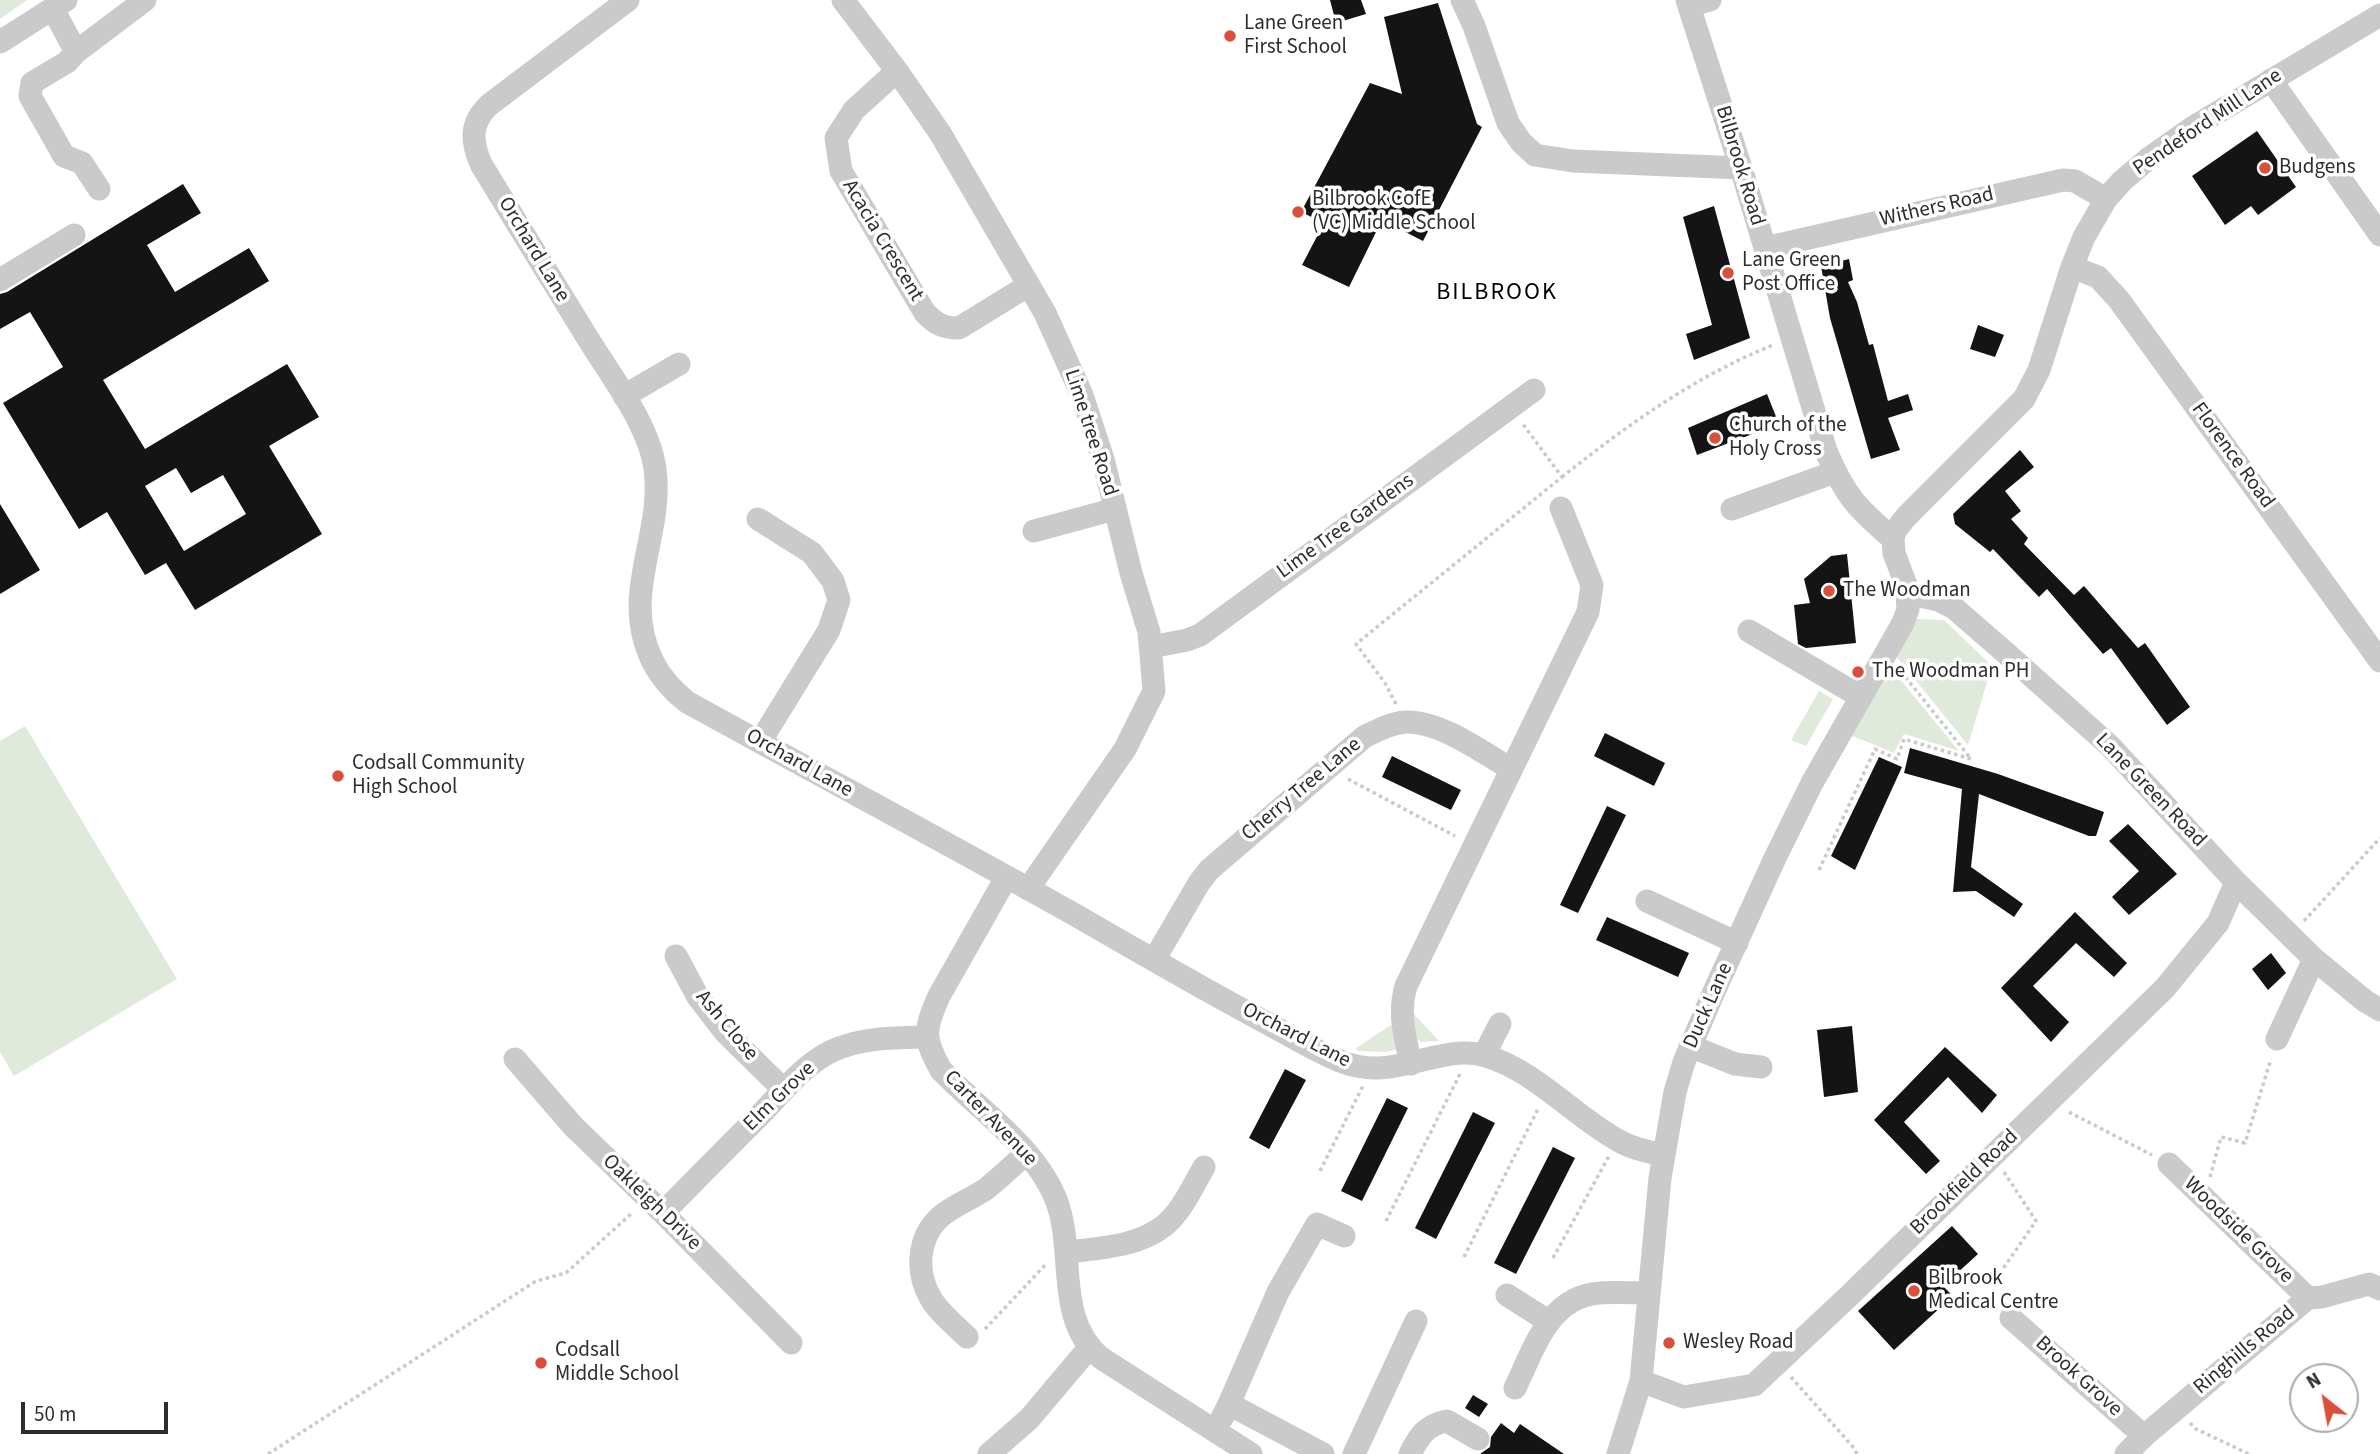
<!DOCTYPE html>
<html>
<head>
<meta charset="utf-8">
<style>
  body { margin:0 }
  #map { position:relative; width:2380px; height:1454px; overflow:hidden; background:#fff; font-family:"Source Sans 3",sans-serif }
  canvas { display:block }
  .north { position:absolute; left:2289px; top:1363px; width:70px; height:70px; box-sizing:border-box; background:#fff; border:2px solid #ababab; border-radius:50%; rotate:329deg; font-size:19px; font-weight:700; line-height:28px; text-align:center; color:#2d2d2d }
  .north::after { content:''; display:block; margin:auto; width:24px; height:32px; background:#d94f39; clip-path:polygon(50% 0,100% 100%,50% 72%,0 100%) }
  .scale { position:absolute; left:21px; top:1402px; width:147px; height:32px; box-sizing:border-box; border:4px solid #2d2d2d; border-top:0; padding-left:9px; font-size:21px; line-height:24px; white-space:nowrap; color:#2d2d2d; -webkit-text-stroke:5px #fff; paint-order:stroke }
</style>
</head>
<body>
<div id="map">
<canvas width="2380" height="1454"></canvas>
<div class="north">N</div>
<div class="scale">50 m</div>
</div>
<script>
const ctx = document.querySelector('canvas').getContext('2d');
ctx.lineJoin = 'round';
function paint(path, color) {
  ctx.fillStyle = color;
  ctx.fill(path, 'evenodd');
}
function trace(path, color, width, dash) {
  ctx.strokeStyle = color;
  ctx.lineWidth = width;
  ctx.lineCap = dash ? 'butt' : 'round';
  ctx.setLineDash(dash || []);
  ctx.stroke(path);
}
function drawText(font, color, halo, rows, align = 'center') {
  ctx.font = font + ' "Source Sans 3",sans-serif';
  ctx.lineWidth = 7;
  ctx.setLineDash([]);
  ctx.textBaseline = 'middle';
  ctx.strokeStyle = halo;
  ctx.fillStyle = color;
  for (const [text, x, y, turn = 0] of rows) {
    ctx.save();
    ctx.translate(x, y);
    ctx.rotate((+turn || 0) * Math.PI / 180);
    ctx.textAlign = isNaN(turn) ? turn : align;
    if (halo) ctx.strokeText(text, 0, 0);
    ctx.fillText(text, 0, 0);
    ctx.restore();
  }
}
paint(new Path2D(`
  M0,0H27L0,19Z
  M1915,619L1944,620L1992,666L1968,745L1895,655Z
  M1886,662L1959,751L1904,734L1894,753L1850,735Z
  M1819,691L1833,699L1806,746L1791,740Z
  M25,726L177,979L14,1076L0,1052V741Z
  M1412,1012L1439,1041L1421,1042L1415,1037Z
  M1394,1023L1397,1042L1395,1050L1387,1052L1357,1051L1356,1048Z`), '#e0eadb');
paint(new Path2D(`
  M1330,0H1361L1366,14L1336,23Z
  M1438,3L1477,124L1482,127L1423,241L1382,220L1349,287L1302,265L1324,223L1301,212L1370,83L1402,94L1384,17Z
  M2257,131L2296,187L2258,215L2251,206L2225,225L2192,176Z
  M183,184L201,213L147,245L175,292L249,248L269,281L103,380L145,449L287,364L319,417L269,446L322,534L195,610L166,563L145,575L107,512L79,529L3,403L63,367L30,312L0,329V294L7,292ZM176,468L191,493L223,475L246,514L184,551L145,486Z
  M1714,206L1750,338L1694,360L1686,334L1712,325L1683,217Z
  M1849,259L1853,280L1848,282L1857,302L1869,345L1873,344L1888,401L1908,394L1913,410L1888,418L1900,450L1871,459L1830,318L1821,266Z
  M1978,325L2004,335L1995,357L1970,349Z
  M1767,394L1779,424L1697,455L1688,428Z
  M2020,450L2034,467L2005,491L2021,511L2011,519L2028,538L2024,544L2074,595L2084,586L2138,648L2145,643L2190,707L2167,725L2111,648L2103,654L2047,589L2039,597L1993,549L1990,552L1955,524L1953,514Z
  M0,504L40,570L0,594Z
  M1847,554L1856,643L1806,648L1798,644L1794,605L1810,603L1804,579L1831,556Z
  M1605,733L1665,763L1654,786L1594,756Z
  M1910,748L1998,774L2104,812L2096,836H2089L1979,794L1971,867L2023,904L2014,917L1976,891L1953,892L1962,789L1904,773Z
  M1392,756L1461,790L1451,810L1382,777Z
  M1879,757L1902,767L1855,870L1831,856Z
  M1607,806L1626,815L1578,913L1560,905Z
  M2128,824L2177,874L2129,915L2112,897L2139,871L2109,841Z
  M2075,912L2127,963L2114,977L2076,943L2033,986L2069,1022L2051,1042L2001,988Z
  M1607,917L1689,953L1678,977L1596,940Z
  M2271,953L2286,973L2268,990L2252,969Z
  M1852,1026L1858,1092L1824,1097L1817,1030Z
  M1945,1047L1997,1095L1982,1113L1948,1077L1904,1122L1940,1161L1926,1174L1874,1120Z
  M1285,1069L1306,1080L1269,1149L1249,1138Z
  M1387,1098L1408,1108L1362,1201L1341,1191Z
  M1473,1112L1495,1123L1436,1239L1415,1228Z
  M1553,1147L1575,1158L1516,1274L1494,1263Z
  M1952,1226L1978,1254L1943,1286L1953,1296L1894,1350L1858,1311Z
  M1473,1395L1488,1404L1479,1417L1465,1408Z
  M1501,1423L1514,1433L1520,1424L1564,1454H1480L1490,1447L1491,1437Z`), '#141414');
trace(new Path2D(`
  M1562,477C1627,425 1696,376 1773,345
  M1396,704L1385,683L1356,644L1562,477L1522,423
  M1348,779L1455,836
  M1819,870L1875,749L1897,759L1904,739L1971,759L1899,669
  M2304,921L2380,838
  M2069,1112L2152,1155
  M1320,1171L1363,1086
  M2004,1172L2036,1221L2000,1273L2007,1299
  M2210,1177L2221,1137L2245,1143L2271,1059
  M1386,1221L1460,1074
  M1464,1257L1538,1109
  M1553,1258L1609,1156
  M985,1329L1047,1263
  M1791,1377L1854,1448L1857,1454
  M2190,1423L2196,1429L2249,1454
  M268,1454L536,1281L566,1273L632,1213`), '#cacaca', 3.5, [3.5, 3.5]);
trace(new Path2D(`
  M628,0L489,105C470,123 471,141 481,164C516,222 551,279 587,337C610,375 649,424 655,469C664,537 619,594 653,662C661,678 673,691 687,702C819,775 953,846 1084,920C1145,955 1205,990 1267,1023C1291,1036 1315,1051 1340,1061C1394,1084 1438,1042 1486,1056C1538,1072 1574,1117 1621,1142C1634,1149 1649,1152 1663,1155
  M843,0L897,71L940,133L1045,313L1082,395L1103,459L1131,573L1149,632L1154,691L1125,749L1028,889
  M1462,0L1474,26L1508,123L1521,142L1535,155L1573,161L1741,168
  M1689,6L1710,0
  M53,9L76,52L145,0
  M0,42L66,0
  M76,52L67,62L32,83L30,96L64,156L82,163L99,189
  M897,71L854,110L836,138L841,171L925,313C936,324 943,328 959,328L1029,285
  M2271,80L2380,235
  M1765,248L2063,180L2075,181L2106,199
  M2072,267L2098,277L2119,300L2380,661
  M0,280L74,235
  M624,396L679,364
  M1732,509L1835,472
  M758,519L812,553L833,581L839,600L829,630L760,742
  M1034,531L1115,509
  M1893,539L1895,531L1906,517L2024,399L2039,370L2072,267L2084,237L2106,199L2122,181L2148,159L2195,126L2380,15
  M1907,593L1938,600L1954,608L2007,654L2110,746L2236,882L2314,959L2365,1001L2380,1010
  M1749,631L1861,697
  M1151,647L1187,640L1200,635L1534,390
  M1006,878L939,996C924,1030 923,1038 941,1070C979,1110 1033,1145 1055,1197C1077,1249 1053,1318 1101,1358L1251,1454
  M1647,901L1737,943
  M676,956L698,997L725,1032L784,1090
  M1154,960L1199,883L1209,870L1364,737C1378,730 1391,723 1406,722C1440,721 1482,752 1511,769
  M2277,1039L2314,959
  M1690,1046L1735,1064L1761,1067
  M1484,1055L1500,1024
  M515,1059L573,1126L663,1213L791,1343
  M1411,1064C1405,1038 1398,1013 1406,986L1588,612L1592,585L1561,508
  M2169,1164L2308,1298
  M663,1213C696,1179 730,1145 764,1111C784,1090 806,1063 832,1051C861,1037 895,1038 926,1037
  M1067,1252C1100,1248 1138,1247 1165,1225C1182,1211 1193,1186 1204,1167
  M1507,1295L1548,1321
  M2011,1318L2144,1436
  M967,1337C955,1325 938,1312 930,1297C916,1272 917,1238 940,1217C953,1206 971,1199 986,1189C1000,1178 1013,1165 1027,1153
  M1641,1381L1684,1397L1754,1385L1851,1294L2165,988L2218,923L2236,882
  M1515,1388C1534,1349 1549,1296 1600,1293C1616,1292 1633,1293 1649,1293
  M1229,1404L1278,1292L1317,1224L1344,1236
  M1222,1418L1229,1404L1323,1454
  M989,1454L1029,1419L1089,1348
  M1354,1454L1416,1321
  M1410,1454C1419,1436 1426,1425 1447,1421L1478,1439
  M1618,1454L1641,1381L1660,1178L1675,1092L1684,1062L1712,996L1775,858L1812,783L1903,623L1908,609L1906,585L1894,553L1893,539C1857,508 1845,496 1826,451L1741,168L1687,0
  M2126,1454L2144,1436L2308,1298L2322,1297L2369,1284L2380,1289`), '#cacaca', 23);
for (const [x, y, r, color] of [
  [1230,36,7,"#d94f39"],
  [2265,168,7,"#d94f39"],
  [1298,212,7,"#d94f39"],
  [1728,273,7,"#d94f39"],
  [1715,438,7,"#d94f39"],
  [1829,591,7,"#d94f39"],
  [1858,672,7,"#d94f39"],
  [338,776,7,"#d94f39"],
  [1914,1291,7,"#d94f39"],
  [1669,1343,7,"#d94f39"],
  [541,1363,7,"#d94f39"]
]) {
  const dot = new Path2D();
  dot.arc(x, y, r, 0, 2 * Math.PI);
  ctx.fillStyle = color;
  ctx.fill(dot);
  trace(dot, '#fff', 2.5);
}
drawText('21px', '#2d2d2d', '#fff', [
  ["Lane Green",1244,24],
  ["First School",1244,48],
  ["Budgens",2279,168],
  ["Bilbrook CofE",1312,200],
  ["(VC) Middle School",1312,224],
  ["Lane Green",1742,261],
  ["Post Office",1742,285],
  ["Church of the",1729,426],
  ["Holy Cross",1729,450],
  ["The Woodman",1843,591],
  ["The Woodman PH",1872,672],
  ["Codsall Community",352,764],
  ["High School",352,788],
  ["Bilbrook",1928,1279],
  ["Medical Centre",1928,1303],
  ["Wesley Road",1683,1343],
  ["Codsall",555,1351],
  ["Middle School",555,1375]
], 'left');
drawText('21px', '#2d2d2d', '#fff', [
  ["Pendeford Mill Lane",2208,123,-34],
  ["Bilbrook Road",1739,166,73],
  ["Withers Road",1937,208,-13],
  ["Acacia Crescent",882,241,59],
  ["Orchard Lane",533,250,59],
  ["Lime tree Road",1090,433,72],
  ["Florence Road",2232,456,54],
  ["Lime Tree Gardens",1346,527,-36],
  ["Orchard Lane",799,764,29],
  ["Cherry Tree Lane",1302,790,-40],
  ["Lane Green Road",2150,791,46],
  ["Duck Lane",1709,1006,-66],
  ["Ash Close",726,1026,50],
  ["Orchard Lane",1296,1036,27],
  ["Elm Grove",780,1097,-44],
  ["Carter Avenue",990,1119,46],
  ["Brookfield Road",1965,1183,-44],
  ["Oakleigh Drive",651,1203,44],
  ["Woodside Grove",2238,1231,44],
  ["Ringhills Road",2245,1351,-40],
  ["Brook Grove",2078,1377,42]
]);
ctx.letterSpacing = '2px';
drawText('24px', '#000', '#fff', [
  ["BILBROOK",1497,294]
]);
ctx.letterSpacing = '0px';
</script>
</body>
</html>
